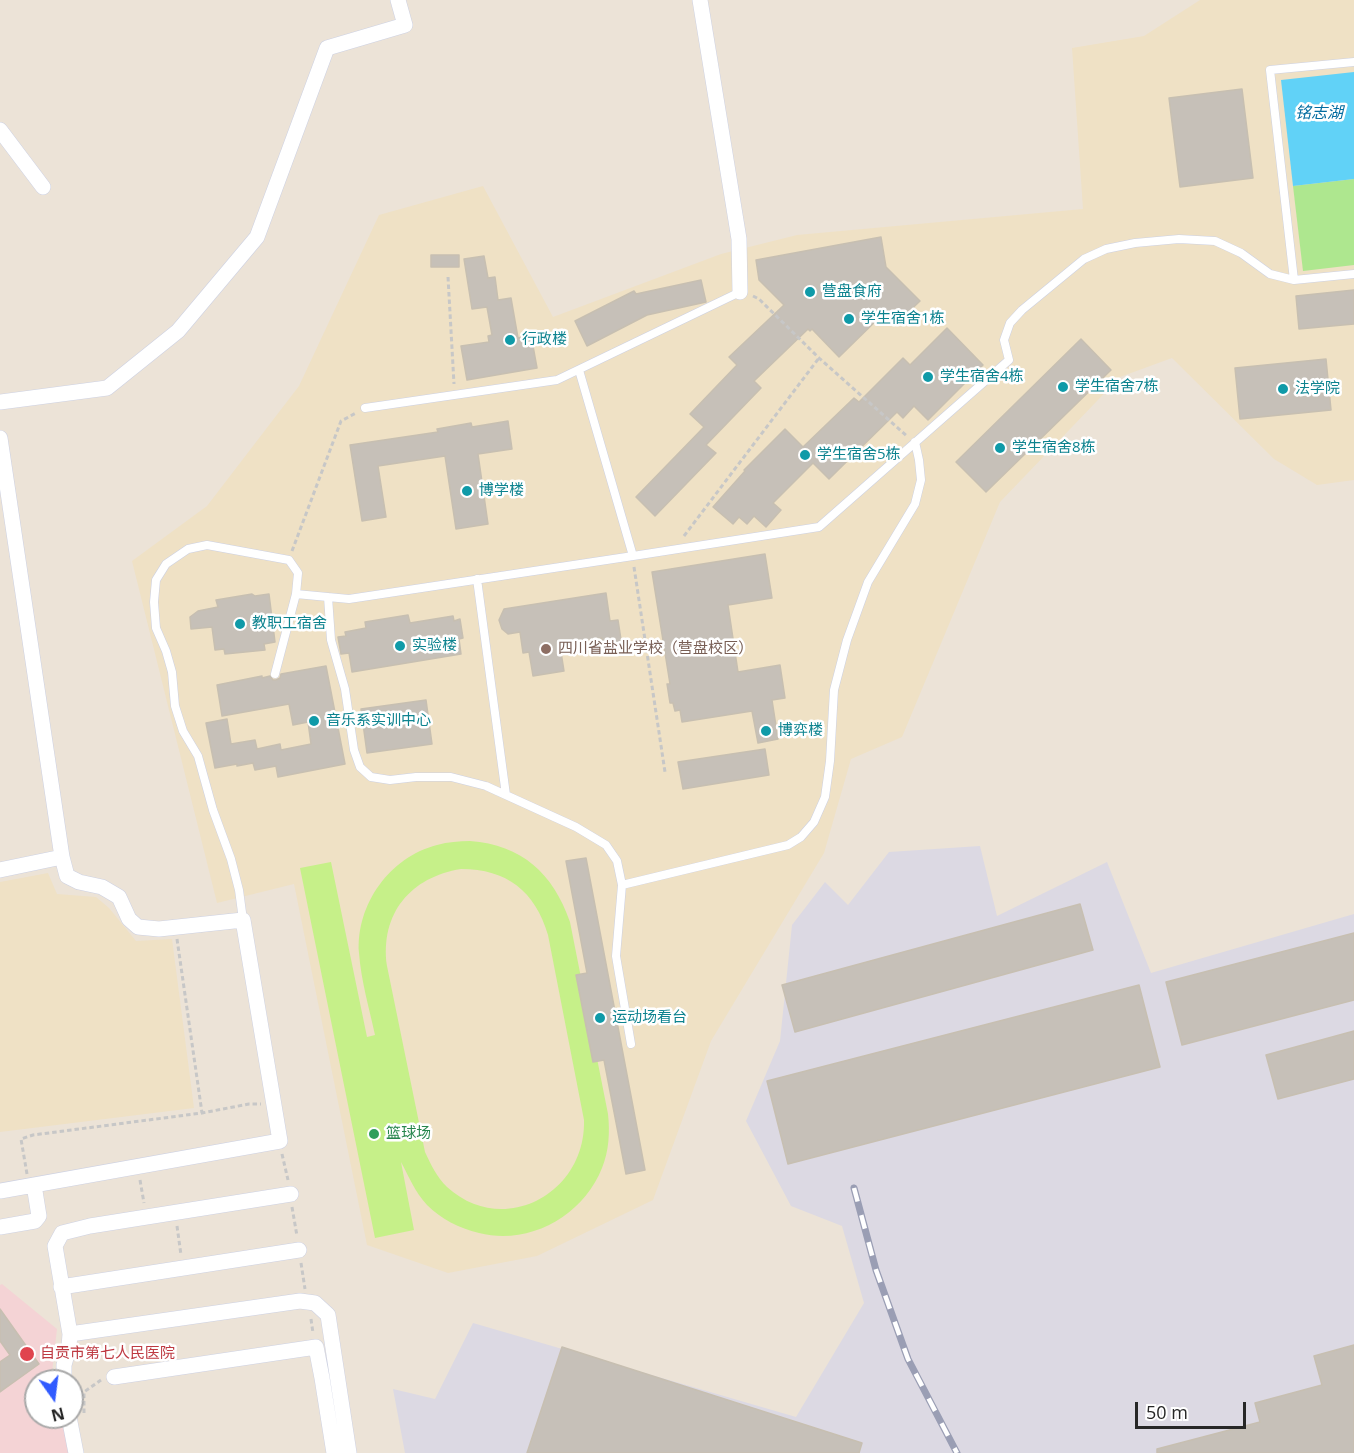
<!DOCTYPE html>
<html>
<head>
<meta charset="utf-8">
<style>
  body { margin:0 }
  #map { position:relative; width:1354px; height:1453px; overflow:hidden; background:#ece3d7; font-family:"Open Sans",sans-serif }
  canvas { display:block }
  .north { position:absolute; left:24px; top:1369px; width:60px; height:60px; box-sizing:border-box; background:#fff; border:2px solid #a9a9a9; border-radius:50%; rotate:166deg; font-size:16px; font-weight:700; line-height:24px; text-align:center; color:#272727 }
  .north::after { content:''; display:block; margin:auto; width:21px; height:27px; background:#315bff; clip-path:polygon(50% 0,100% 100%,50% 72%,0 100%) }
  .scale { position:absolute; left:1135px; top:1402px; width:111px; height:27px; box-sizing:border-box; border:3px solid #272727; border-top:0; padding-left:8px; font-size:18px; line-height:21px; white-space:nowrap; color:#272727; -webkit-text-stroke:4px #fff; paint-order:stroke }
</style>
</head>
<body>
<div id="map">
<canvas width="1354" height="1453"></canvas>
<div class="north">N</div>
<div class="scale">50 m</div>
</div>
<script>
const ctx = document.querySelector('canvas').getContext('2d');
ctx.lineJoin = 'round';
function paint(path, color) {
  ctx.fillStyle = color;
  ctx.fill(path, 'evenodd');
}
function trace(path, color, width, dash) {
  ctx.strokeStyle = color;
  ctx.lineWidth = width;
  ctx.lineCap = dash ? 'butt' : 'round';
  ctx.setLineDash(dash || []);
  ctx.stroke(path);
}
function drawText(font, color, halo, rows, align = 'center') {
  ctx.font = font + ' "Open Sans","Noto Sans SC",sans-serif';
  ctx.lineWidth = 5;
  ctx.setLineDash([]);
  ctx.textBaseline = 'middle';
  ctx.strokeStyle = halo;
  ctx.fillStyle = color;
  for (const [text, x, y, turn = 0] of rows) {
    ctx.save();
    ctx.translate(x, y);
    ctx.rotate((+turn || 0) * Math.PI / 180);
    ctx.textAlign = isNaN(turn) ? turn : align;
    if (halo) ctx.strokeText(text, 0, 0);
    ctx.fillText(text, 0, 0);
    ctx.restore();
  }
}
paint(new Path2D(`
  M980,846L997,916L1107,862L1151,973L1354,914V1453H405L393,1389L435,1399L473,1323L796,1417L864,1303L842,1226L791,1206L746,1121L780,1041L792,925L825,882L848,905L889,852Z`), '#dcd9e3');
paint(new Path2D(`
  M1200,0H1354V480L1317,485L1274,459L1172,358L1120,377L1000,502L902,737L851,759L824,853L711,1041L653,1200L537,1256L448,1273L367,1245L294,884L217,903L132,561L207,506L299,386L379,215L483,186L553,317L721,254L797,235L1083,209L1072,48L1144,36Z
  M48,873L57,894L96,897L109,908L136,941L172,939L194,1108L0,1132V882Z`), '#efe1c5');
paint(new Path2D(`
  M2,1284L57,1329L51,1381H36V1417H61L71,1453H0V1285Z`), '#f4d3d5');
paint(new Path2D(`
  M1354,179V265L1303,271L1293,186Z`), '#aee78f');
paint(new Path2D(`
  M470,841C522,845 553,873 570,922L608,1114C610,1132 609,1151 602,1168C583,1216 529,1246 479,1233C459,1228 441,1219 427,1205C415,1192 409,1177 401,1162L414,1230L375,1238L300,868L331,862L367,1037L375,1035C369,1008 361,980 359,953C356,904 390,857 437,845C448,842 459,841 470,841ZM461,869C507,869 535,891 548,935L584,1120C586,1194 503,1238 447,1187C437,1177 431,1165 425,1152L387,966C380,913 411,877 461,869Z`), '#c6f089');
paint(new Path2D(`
  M1354,72V179L1293,186L1281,80Z`), '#61d2f7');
const building = new Path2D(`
  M1242,89L1253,178L1180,187L1169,98Z
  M881,237L886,267L920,301L898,322L886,311L839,357L812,329L810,331L808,329L754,381L761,388L706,445L716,453L655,516L636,497L704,427L690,414L737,365L729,357L784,305L759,280L756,260Z
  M431,255H459V267H431Z
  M484,256L488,278L495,277L498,300L511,298L518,338L531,335L537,368L467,380L461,346L489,342L488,336L492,335L487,307L472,309L464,259Z
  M701,280L706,302L647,315L587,346L575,321L634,291L636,294Z
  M1354,290V324L1299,329L1296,296Z
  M947,328L983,365L928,420L914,406L903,418L897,412L829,479L813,463L773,503L781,510L766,527L754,516L747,524L739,517L733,524L713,507L745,471L744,470L785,429L803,447L854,398L859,402L903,358L910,365Z
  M1081,339L1111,370L986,492L956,462Z
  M1326,359L1331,410L1240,419L1235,368Z
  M508,421L512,449L478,454L488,524L456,529L445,456L378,466L386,517L362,521L350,445L438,432L437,429L471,423L472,427Z
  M765,554L772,598L728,605L738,672L780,665L785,698L772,700L778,739L758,743L752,711L682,722L680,710L675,711L673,703H670L667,684H670L652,572Z
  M606,593L610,621L618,620L622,646L603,649L602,638L579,641L580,649L561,652L564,671L533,676L529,652L523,653L520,632L508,634L502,629L499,620L504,609Z
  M252,594L255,596L269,594L275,642L264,644L265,650L225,654L224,649L215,650L212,627L191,629L190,617L198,611L218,607L216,600Z
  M408,615L410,623L453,616L454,621L460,619L463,638L459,639L461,654L352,672L349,653L341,654L338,637L346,636L345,632L366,628L365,622Z
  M326,666L345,764L278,777L276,766L255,770L253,763L237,766V764L215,768L206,723L227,719L231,744L255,740L257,749L280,744L281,750L311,744L308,722L293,725L289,704L222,716L217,685L262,676V678L270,676L273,680H276L280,678L281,674Z
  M426,700L432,744L367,753L361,709Z
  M765,749L769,775L683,789L678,762Z
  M586,858L645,1170L626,1174L604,1060L593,1062L576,975L587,973L566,861Z
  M1080,904L1093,950L795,1032L782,985Z
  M1354,933V1000L1182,1045L1166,982Z
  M1139,985L1160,1067L788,1164L767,1081Z
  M1354,1031V1079L1278,1099L1266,1055Z
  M0,1309L39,1364L0,1392V1362L10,1355L0,1341Z
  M1354,1345V1453H1157V1449L1260,1422L1255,1403L1322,1385L1314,1356Z
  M562,1347L862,1443L859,1453H527Z`);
paint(building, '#c6c0b8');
trace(building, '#c7bfb1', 1.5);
const service = new Path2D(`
  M1294,280L1270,70L1354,62
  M579,370L633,556
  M365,408L557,380L740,292
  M477,579L506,795
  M328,597L331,640L345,689L354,750L360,767L371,777L390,780L416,777H451L486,786L576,827L606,845L617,861L622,885L616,956L631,1044
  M275,674L296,594
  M622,885L788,845L801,837L814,822L825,797L830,761L834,690L847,640L868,582L915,504L921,480L919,460L915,442
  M243,920L239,890L231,859L213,810L198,756L183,731L175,706L172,672L166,651L156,628L154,602L156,580L166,564L188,549L207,545L289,560L298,573L296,594L349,599L633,556L819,527L1009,360L1004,340L1010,323L1022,310L1084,259L1106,249L1135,243L1179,239L1215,241L1241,253L1270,274L1294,280L1354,274`);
const minor = new Path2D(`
  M700,0L739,239L740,292
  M0,130L43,187
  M0,402L107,388L178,331L257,237L327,48L405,25L398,0
  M0,438L62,857L0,870
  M0,1191L280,1141L243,920L159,929L138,927L129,919L119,897L102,887L79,882L67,876L62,857
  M0,1227L35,1221L39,1216L34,1185
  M61,1287L299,1250
  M70,1334L300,1301L315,1303L328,1315L349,1453
  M114,1377L316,1347L322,1378L334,1453
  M64,1381V1365L69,1347L70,1334L55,1246L62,1233L90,1226L291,1194
  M69,1417L76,1453`);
trace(service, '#cdd1e2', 9);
trace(minor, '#cdd1e2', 16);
trace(new Path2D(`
  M448,277L454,384
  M753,296L759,299L819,358L908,437
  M684,536L819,358
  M292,551L341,421L356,413
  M634,567L665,772
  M177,939L202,1113
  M282,1154L288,1180
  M27,1174L21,1139L33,1135L202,1113L249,1104H261
  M140,1180L144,1203
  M292,1207L297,1236
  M177,1226L181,1255
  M301,1263L305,1289
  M311,1319L313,1333
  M84,1413V1392L101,1380`), '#c7c7c7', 3, [4.5, 3]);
trace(service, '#fff', 8);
trace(minor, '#fff', 15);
const rail = new Path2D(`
  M854,1188L876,1270L908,1359L957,1453`);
trace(rail, '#9a9eb4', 7);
trace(rail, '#fff', 4.5, [14]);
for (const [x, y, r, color] of [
  [810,292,6,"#0f9aa8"],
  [849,319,6,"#0f9aa8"],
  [510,340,6,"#0f9aa8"],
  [928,377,6,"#0f9aa8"],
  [1063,387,6,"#0f9aa8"],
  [1283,389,6,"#0f9aa8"],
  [1000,448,6,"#0f9aa8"],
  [805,455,6,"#0f9aa8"],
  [467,491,6,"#0f9aa8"],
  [240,624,6,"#0f9aa8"],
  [400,646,6,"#0f9aa8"],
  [546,649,6,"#8d6e63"],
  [314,721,6,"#0f9aa8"],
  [766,731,6,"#0f9aa8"],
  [600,1018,6,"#0f9aa8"],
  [374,1134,6,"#2e9e5b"],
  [27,1354,8,"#e0444e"]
]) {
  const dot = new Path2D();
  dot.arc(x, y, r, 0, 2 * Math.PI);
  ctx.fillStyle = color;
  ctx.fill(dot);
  trace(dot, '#fff', 2);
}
drawText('15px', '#0d838f', '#fff', [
  ["营盘食府",822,292],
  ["学生宿舍1栋",861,319],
  ["行政楼",522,340],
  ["学生宿舍4栋",940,377],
  ["学生宿舍7栋",1075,387],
  ["法学院",1295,389],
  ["学生宿舍8栋",1012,448],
  ["学生宿舍5栋",817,455],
  ["博学楼",479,491],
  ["教职工宿舍",252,624],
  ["实验楼",412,646],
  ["音乐系实训中心",326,721],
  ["博弈楼",778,731],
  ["运动场看台",612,1018]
], 'left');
drawText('15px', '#785e54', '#fff', [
  ["四川省盐业学校（营盘校区）",558,649]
], 'left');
drawText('15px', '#27864d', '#fff', [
  ["篮球场",386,1134]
], 'left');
drawText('15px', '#be3a42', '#fff', [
  ["自贡市第七人民医院",40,1354]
], 'left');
drawText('italic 16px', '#036ca0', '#fff', [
  ["铭志湖",1319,113]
]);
</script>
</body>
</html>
